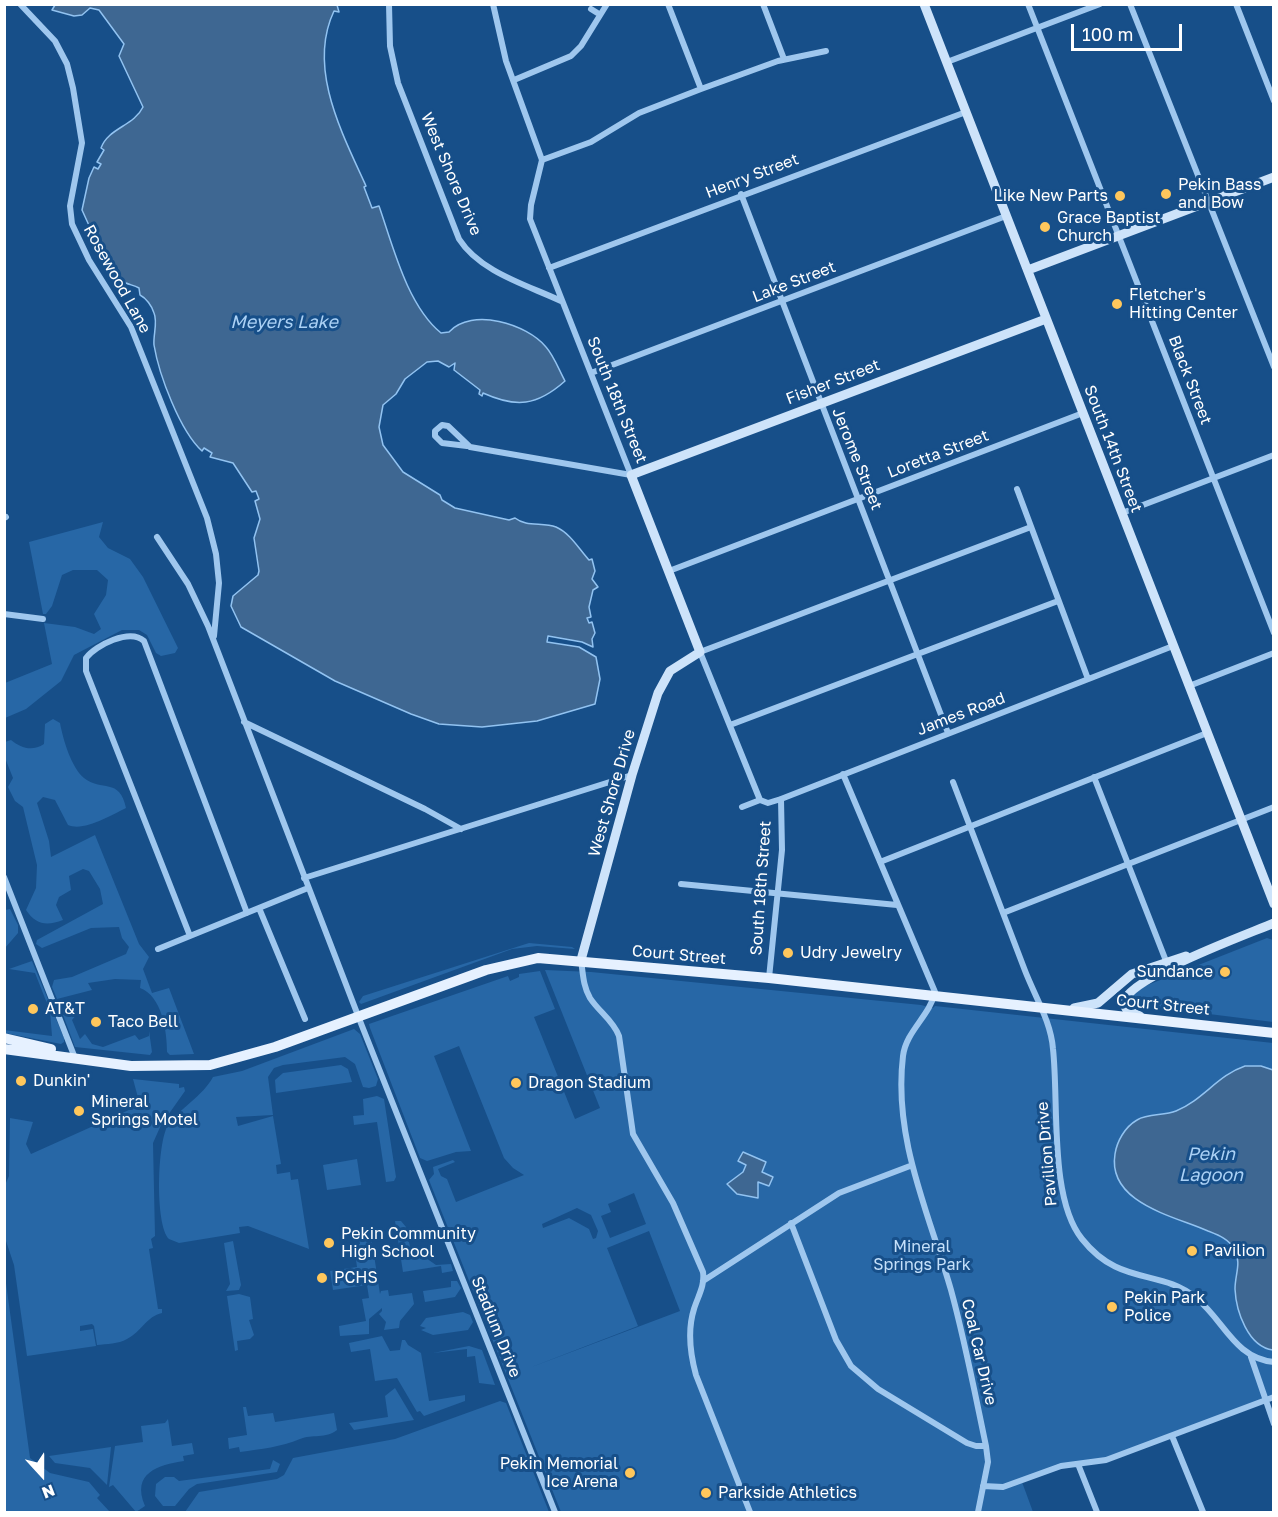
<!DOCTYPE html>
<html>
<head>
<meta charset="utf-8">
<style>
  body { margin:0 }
  #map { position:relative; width:1278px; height:1517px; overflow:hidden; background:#174f89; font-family:"Golos Text",sans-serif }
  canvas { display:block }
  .frame { position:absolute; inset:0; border:6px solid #fff; pointer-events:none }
  .north { position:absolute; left:12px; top:1445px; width:60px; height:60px; -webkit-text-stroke:4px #174f89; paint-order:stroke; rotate:159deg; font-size:16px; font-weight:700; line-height:24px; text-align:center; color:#fff }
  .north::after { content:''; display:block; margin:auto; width:21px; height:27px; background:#fff; clip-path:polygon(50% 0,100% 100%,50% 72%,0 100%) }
  .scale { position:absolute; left:1071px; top:24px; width:111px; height:27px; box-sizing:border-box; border:3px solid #fff; border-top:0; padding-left:8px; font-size:18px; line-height:21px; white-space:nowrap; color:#fff; -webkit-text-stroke:4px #174f89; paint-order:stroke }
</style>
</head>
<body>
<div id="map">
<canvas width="1278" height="1517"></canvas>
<div class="frame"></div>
<div class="north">N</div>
<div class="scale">100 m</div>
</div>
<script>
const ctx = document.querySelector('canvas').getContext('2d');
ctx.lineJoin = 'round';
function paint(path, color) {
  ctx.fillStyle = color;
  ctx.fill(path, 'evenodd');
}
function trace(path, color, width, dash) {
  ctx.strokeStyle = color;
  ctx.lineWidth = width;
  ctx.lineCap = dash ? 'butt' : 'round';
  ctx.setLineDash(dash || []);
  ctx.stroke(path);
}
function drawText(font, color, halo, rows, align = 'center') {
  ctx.font = font + ' "Golos Text",sans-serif';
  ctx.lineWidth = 6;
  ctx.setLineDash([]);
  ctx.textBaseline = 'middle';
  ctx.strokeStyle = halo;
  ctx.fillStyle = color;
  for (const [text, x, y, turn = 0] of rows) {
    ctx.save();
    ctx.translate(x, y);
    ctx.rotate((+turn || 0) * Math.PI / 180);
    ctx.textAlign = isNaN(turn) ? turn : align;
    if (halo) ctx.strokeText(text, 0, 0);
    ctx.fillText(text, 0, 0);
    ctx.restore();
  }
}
paint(new Path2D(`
  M103,522L99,537L108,548L130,559L143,577L178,648L175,653L161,656L156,653L147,635L139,630H122L74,655L61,681L26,709L5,718V683L52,664L44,623L75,627L94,634L101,629L94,614L106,595L108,580L97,570H73L62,575L52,606L46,614H43L29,542Z
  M53,719L60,723C63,739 71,767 84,778C101,792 120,777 126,808C111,815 84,832 68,825L55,800L43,797L37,803L49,841L51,857L95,835L139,944L149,957L143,969L152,993L169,988L194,1054L170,1055L167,1052C167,1031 162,996 140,988L141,980L115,979L88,983L92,990L57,999L52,987L54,980L72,977L126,954L129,947L122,938L119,927L91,928L42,948L36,944L37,940L103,904L100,889L89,871L83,869L69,876L71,890L59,897L56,905L63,920C47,926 36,925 26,910L36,888L37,865L23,807L15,801L8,787L13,778L5,758V742L11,740C21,748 32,752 44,744L45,724Z
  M10,909L18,925V933L5,948V910Z
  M1267,938L1273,940V1022L1129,1004V998L1145,986Z
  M529,943L572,947L575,949L537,946L512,949L361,1004L359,1002L363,996Z
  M32,961L64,1038V1042L61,1044L5,1033L4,1030L52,1036L50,1011L35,973L9,969Z
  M545,970L591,972L921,1005L933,1008L935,1006L1273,1043V1397L1111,1459L1061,1466L1022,1482L1033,1512H561L429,1180L434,1174L433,1167L453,1160L455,1162L438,1169L441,1176L447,1179L456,1202L524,1175L513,1168L504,1158L459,1046L434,1056L471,1151L456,1152L427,1161L420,1158L370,1028L369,1024L508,976L510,981L519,977V974L540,971L555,1009L534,1017L575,1119L600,1108ZM634,1193L646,1224L610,1238L601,1216L611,1212L608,1204ZM577,1208L591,1215L598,1231L596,1238L593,1239L589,1229L569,1218L543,1228L542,1224ZM649,1231L680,1311L529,1368L638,1326L607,1248Z
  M72,1010L77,1014L72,1020L80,1039L85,1034L92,1044L103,1047L135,1035L139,1040L149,1036V1031L152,1052L150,1055L75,1047L63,1015Z
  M354,1029L360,1034L378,1079L376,1086L369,1088L363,1087L355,1064L345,1057L283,1065L274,1068L268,1077L273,1115L236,1117L238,1126L273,1116L281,1164L276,1165L277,1174L290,1172L291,1180L298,1179L309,1249L248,1226L239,1227L240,1233L179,1243L169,1239C155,1225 157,1143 168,1125C181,1107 202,1097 213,1077L242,1071Z
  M341,1065L348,1069L352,1082L276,1093L275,1080L283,1073Z
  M133,1079L179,1084V1088L184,1087L185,1091L161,1125L153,1143L155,1236L151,1239L153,1248L149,1249L158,1309H162V1313C147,1316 141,1332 127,1339C118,1344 107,1344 97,1345L94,1326L92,1324L80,1326V1331L93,1329L96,1346L27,1356L14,1265L5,1238V1185L9,1176L10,1118L33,1122L26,1144L31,1154L140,1105Z
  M377,1096L384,1099L396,1177L394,1181L386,1182L377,1122L354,1125L353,1116L364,1115L363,1099Z
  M357,1159L361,1185L327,1190L323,1165Z
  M395,1221H401L406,1227L410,1247L436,1265L451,1264L453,1271L442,1273L441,1266L403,1272Z
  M370,1229L380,1294L381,1291L388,1290L389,1296L412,1293L414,1304L400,1321L399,1328L384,1330L386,1322L379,1314L382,1311V1308L369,1319V1334L340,1336L339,1326L366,1321L362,1299L369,1298L367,1285L333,1290L330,1271L357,1267L354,1245L360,1244L358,1231Z
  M233,1241L241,1285L239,1290L226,1291L230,1284L224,1243Z
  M5,1276L30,1458L50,1473L89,1482L100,1495L97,1498L110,1512H5Z
  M451,1281H457L461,1288L455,1297L425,1302L423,1291L451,1287Z
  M239,1294L250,1297L253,1319L249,1320L254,1335L250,1339L237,1341L238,1350L235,1351L227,1296Z
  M463,1312L470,1315L473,1322L468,1330L433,1335L421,1330L426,1328L420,1326L426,1318Z
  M382,1336L390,1351L400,1350L402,1340H405L408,1345L421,1353L429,1401L465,1395V1401L424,1416L420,1411L417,1412L397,1378L375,1381L370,1349L351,1352L349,1343Z
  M469,1346L482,1350L495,1385L479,1383L475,1356L467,1357V1349L433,1353Z
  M395,1388L414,1420L354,1430L349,1423L388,1417L385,1396Z
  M500,1401L506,1403L549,1512H185L199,1492L277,1479L284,1475L293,1458L395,1439Z
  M243,1407H246L248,1416L273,1413L275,1422L334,1413L337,1430C326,1439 312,1434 300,1439C281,1447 261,1449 240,1452L239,1447L229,1449L228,1438L247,1435Z
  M168,1419L172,1446L192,1443L194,1454L183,1456L184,1461C158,1465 131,1473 145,1506L136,1512L113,1485L109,1487L115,1446L143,1442L141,1426L165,1423Z
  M111,1447L107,1485L90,1468L55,1463L49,1456Z
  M273,1460L280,1464L277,1472L197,1484L189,1489L175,1506H163L155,1496L156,1484L165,1477H174L179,1481L270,1469Z`), '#2767a6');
const water = new Path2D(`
  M55,5H337L339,12L334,11C307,68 342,133 366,186L364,187L372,208L379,206C393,246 407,305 441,333L449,332C472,307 527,324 546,347C554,356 559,370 565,381C537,406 516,408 483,393L482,396L479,394L480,390L454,370L455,363L449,367L438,361L427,362L405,379L396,394L383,405L379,427L383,445L403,472L440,495L442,500L455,508L509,520L515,518C526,527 543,522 556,527C570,533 579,549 589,560L592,559L595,571L592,579L598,587L593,590L589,607L591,617L587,618L589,623L592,622L595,633L592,639L593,647L582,642L548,636L547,642L579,647L596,657L600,679L595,704L537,721L482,727L439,724L411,714L335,681L241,627L231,606L233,596L258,575L259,571L254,538L260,519L255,501L259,499L256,491L252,492L233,463L210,457L212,453L204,448L202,451C180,431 159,375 154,345C153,335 158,322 154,313C152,306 146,298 140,295L139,288C134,285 130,285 126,283C109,273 96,252 89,235L92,232L82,210L89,178L94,167L98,169L101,164L97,162L104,150L101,148C108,128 134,126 143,107L119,56L124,44L99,10L90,8L82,15L74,16L52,10Z
  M1245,1066H1261L1273,1070V1350C1248,1347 1236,1311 1235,1289C1235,1274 1242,1263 1234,1249C1229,1239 1218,1235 1208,1231C1174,1216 1107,1203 1115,1154C1117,1141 1125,1127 1137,1120C1148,1113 1164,1116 1176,1111C1203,1100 1218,1075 1245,1066Z
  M743,1152L766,1162L762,1172L773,1177L769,1186L758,1182V1198L737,1194L727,1184L743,1172L746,1165L738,1161Z`);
paint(water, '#3e6792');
trace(water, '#92c3f1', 1.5);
trace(new Path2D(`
  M20,4L55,41L67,64L73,88L82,143L70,206L72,224L89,260L131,327L207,518L216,554L219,583L214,636
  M389,4L390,46L398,83L459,239C480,272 527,285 561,301
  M668,4L701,89
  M763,4L784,59
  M1028,4L1274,633
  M1130,4L1274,367
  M1236,4L1274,101
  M591,9L599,14
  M947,62L1100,4
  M514,80L571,56L581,46L607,4
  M542,160L591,142L639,113L701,89L778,61L826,51
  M741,194L948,733
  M549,268L966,112
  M591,373L1006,216
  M467,446L442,443L435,436V431L442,425L448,426L470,447L631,475L530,219L531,205L542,160L506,61L493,4
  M1017,489L1088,679
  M1122,513L1274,455
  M4,518L6,517
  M157,537L188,584L208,626L362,1026L555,1512
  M669,571L1083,413
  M4,614L43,619
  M1189,686L1274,653
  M244,722L425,809L461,829
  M730,725L1058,601
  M843,774L935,992C930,1016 906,1031 903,1056C893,1139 929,1213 951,1290C965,1341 975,1394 986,1446L988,1462L978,1512
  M1094,777L1168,966
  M953,782C977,844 1000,906 1024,968C1034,995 1051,1021 1053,1049C1059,1103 1049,1198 1082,1239C1120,1287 1160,1268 1196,1298C1224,1320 1234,1358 1274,1362
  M760,800L700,652L1031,527
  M760,800L768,803L781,799L1173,646
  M742,807L760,800
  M880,862L1207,733
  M4,877L75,1058
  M304,878L632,775
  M681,884L897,905
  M259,908L305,1019
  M1003,913L1274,807
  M190,936L86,671V658C96,645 130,628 144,641L247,913
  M158,949L308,888
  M581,960C583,973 583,986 590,998C599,1012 613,1020 619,1036L633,1134L673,1203L703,1272C705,1286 698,1296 694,1309C687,1331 690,1353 696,1375L750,1512
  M769,978L782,850L781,799
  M791,1223L836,1340L851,1366L878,1389L967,1443L976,1446H986
  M703,1281L839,1193L910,1166
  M1251,1357L1274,1424
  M1172,1436L1203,1512
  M1078,1464L1097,1512
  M983,1486L1003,1487L1061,1466L1106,1460L1274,1397`), '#9fc7ee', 6);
trace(new Path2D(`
  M924,4L1274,904
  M1028,270L1274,177
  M581,960L632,775L658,693L670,671L700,652L631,475L1046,319
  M1074,1008L1098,1003L1132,974L1186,956
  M1140,1016L1127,1010L1123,1003C1129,977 1246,935 1274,923`), '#cde3fa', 9);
trace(new Path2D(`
  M4,1038L51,1049
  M4,1049L131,1066L210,1065L275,1047L486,970L538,958L769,978L1274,1033`), '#e6f1ff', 10);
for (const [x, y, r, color] of [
  [1166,194,6,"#ffc75c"],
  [1120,196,6,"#ffc75c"],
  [1045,227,6,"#ffc75c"],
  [1117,304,6,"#ffc75c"],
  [788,953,6,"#ffc75c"],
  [1225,972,6,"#ffc75c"],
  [33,1009,6,"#ffc75c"],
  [96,1022,6,"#ffc75c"],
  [21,1081,6,"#ffc75c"],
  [516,1083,6,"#ffc75c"],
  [79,1111,6,"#ffc75c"],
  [329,1243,6,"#ffc75c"],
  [1192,1251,6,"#ffc75c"],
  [322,1278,6,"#ffc75c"],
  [1112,1307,6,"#ffc75c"],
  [630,1473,6,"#ffc75c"],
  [706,1493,6,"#ffc75c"]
]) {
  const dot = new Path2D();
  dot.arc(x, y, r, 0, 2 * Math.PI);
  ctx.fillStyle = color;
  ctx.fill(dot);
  trace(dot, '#174f89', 2);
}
drawText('16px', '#fff', '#174f89', [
  ["West Shore Drive",451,174,67],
  ["Henry Street",752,176,-21],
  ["Rosewood Lane",117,279,61],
  ["Lake Street",794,282,-21],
  ["Black Street",1190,380,69],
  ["Fisher Street",833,382,-21],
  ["South 18th Street",617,400,68],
  ["South 14th Street",1113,449,69],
  ["Loretta Street",938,454,-21],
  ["Jerome Street",857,459,68],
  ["James Road",961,714,-21],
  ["West Shore Drive",612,793,-74],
  ["South 18th Street",761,888,-86],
  ["Court Street",679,955,5],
  ["Court Street",1163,1005,6],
  ["Pavilion Drive",1047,1154,-95],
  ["Stadium Drive",496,1327,68],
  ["Coal Car Drive",979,1352,77]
]);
drawText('16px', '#fff', '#174f89', [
  ["Pekin Bass",1178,185],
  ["and Bow",1178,203],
  ["Like New Parts",1108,196,"right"],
  ["Grace Baptist",1057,218],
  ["Church",1057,236],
  ["Fletcher's",1129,295],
  ["Hitting Center",1129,313],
  ["Udry Jewelry",800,953],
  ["Sundance",1213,972,"right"],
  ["AT&T",45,1009],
  ["Taco Bell",108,1022],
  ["Dunkin'",33,1081],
  ["Dragon Stadium",528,1083],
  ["Mineral",91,1102],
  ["Springs Motel",91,1120],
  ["Pekin Community",341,1234],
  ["High School",341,1252],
  ["Pavilion",1204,1251],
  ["PCHS",334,1278],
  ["Pekin Park",1124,1298],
  ["Police",1124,1316],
  ["Pekin Memorial",618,1464,"right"],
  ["Ice Arena",618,1482,"right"],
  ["Parkside Athletics",718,1493]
], 'left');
drawText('16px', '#c5e0fa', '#174f89', [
  ["Mineral",922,1247],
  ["Springs Park",922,1265]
]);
drawText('italic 18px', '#abd1f5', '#174f89', [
  ["Meyers Lake",284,322],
  ["Pekin",1211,1154],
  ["Lagoon",1211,1175]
]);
</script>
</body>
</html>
